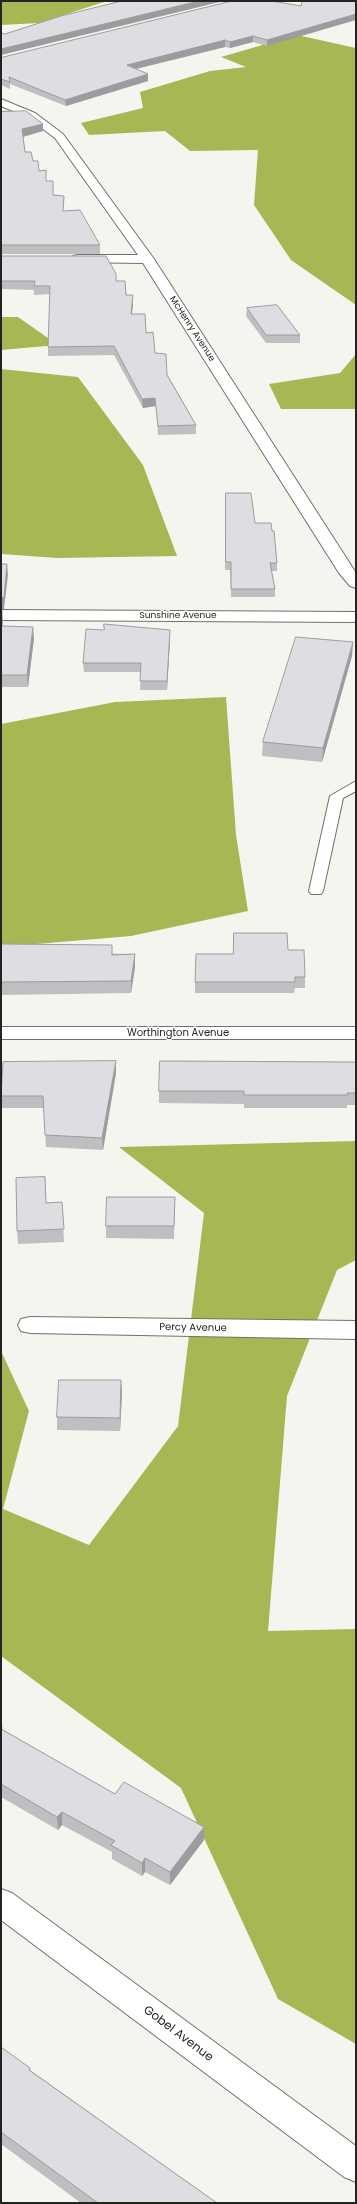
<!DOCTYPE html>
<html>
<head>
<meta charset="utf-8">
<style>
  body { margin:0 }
  #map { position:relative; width:357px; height:2204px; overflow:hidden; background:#f6f4ef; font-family:Poppins,sans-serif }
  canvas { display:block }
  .frame { position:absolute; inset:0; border:2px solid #242322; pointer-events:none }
</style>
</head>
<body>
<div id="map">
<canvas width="357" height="2204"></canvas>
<div class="frame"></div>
</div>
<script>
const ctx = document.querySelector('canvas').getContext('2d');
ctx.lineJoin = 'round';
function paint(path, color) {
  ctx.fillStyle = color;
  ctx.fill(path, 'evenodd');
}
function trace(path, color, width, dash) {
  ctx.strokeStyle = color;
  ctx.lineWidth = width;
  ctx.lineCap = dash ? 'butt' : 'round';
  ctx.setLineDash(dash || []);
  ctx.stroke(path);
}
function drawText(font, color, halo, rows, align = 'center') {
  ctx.font = font + ' Poppins,sans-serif';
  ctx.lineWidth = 3;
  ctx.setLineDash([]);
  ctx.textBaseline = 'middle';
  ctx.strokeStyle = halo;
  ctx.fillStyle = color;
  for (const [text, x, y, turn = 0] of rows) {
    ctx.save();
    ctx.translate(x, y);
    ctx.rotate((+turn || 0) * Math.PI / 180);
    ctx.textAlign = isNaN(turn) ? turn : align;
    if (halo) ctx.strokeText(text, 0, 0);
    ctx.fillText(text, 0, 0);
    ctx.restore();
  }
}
paint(new Path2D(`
  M1,1H107L39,23L1,25Z
  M297,35L356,48V305L291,260L254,205L258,150L190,151L165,131L89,135L81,123L143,108L140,92L210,71L246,67L221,57Z
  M1,317H18L58,345L1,350Z
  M356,354V409H281L269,384L340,373Z
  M1,369L78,377L143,465L177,556L57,558L1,554Z
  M226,697L236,835L248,911L131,936L1,947V724L115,702Z
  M356,1141V1260L337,1270L287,1396L268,1631L356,1629V2044L278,1999L181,1788L1,1656V1351L29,1411L3,1509L89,1545L178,1426L204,1213L119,1147Z`), '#a6b854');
const lane = new Path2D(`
  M356,781V791L343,798L323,891L321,894H311L309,891L330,796Z`);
const street = new Path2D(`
  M1,99L35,113L63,134L154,259L356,573V588L350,586L339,573L143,263L73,262L71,259L73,256L78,255H138L55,138L27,117L1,106Z
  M1,610L356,612V622L1,620Z
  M1,1027H356V1039H1Z
  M30,1317L356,1321V1339L30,1333L21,1331L18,1325L21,1319Z
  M1,1889L12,1893L356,2146V2182L344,2177L1,1920Z`);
trace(lane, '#73706c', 2);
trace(street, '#73706c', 2);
paint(lane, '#fff');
paint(street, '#fff');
paint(new Path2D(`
  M356,1L267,46L253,42L230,48L225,47L136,69L148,81L66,106L10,84V89L1,85V58L301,6Z
  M1,112L43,131L23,137L25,152L33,161L46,181L53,195L64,196L63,211L100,245V254H1Z
  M1,256L116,281L133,303L132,314L146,333L155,353L196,425V434L158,435L156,406L143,408L114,355L48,356V347L50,294L34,295V290L1,289Z
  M247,308L300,335V343H266L246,316Z
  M226,493L255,523L272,531L277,563V571H271L275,589V597H231L230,570H225Z
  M1,610L3,622L2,626L34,638L28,687H1Z
  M170,639L167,690H140L141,672H84L83,663Z
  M353,642L352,656L322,762L262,756L263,742Z
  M288,950L305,977V988H295L294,993H195V982L233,954Z
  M1,952L135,954V967L131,993L1,995Z
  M356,1062V1105H347V1108H244V1104L159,1103V1091Z
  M116,1073L103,1150L46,1147L44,1108H2L1,1095Z
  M175,1197L174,1239L106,1238V1226Z
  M62,1202L64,1242L18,1244L17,1231L46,1203Z
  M121,1380L122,1393L120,1431L57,1430V1417Z
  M1,1723L3,1730L115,1794L204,1827V1840L170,1885L145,1872L142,1876L112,1859V1852L62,1825L58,1830L1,1797Z
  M1,2047L30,2068V2070L217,2203H81L1,2144Z`), '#c1bec2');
paint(new Path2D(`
  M199,1H224L1,55V49Z
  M356,14V20L267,46V40Z
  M253,36V42L230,48V42Z
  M225,40V47L127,71V65Z
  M148,74V81L66,106L65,100Z
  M43,124V131L22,137V129Z
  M133,295V303L131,322V314Z
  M155,398L156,406L143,408L142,399Z
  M7,564L8,575L4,609L1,610V598Z
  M2,610L3,622L1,637V621Z
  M33,627L34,638L28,687L27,675Z
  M170,630V639L167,690V681Z
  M353,642L352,656L322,762L323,748Z
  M135,954V967L131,993V981Z
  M116,1061V1073L103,1150L102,1138Z
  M121,1380L122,1393L120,1431V1418Z
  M2,1724L3,1738L1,1740V1726Z
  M62,1812V1825L58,1830L57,1817Z
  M204,1827V1840L170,1885V1872Z
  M145,1858V1872L142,1876V1863Z`), '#9d9b9e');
const building = new Path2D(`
  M122,1H199L1,49V33L5,34L61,16Z
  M232,1H272L301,6L302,1H356V14L267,40L253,36L230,42L225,40L127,65L148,74L65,100L9,77L10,82L1,79V58Z
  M26,111L43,124L22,129L25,152H31L33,161H38L39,171L46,170V181H53V195L64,196L63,211L80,210L100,245H1V112Z
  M1,256H106L116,274V281H125L126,295H133L131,314H145L146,333L153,332L155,353L166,354L167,375L196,425L158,426L155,398L142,399L114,346L48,347L50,286H34L35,281H1Z
  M277,305L300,335H266L247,308Z
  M226,493H251L255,523H271L272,531H274L277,563H270L275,589H231V562H226Z
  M1,564H7L4,597L1,598Z
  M1,610H2L1,621Z
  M104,624L170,630L167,681H140L141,663H83L86,629L104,630Z
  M1,626L33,627L27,675H1Z
  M296,637L353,642L323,748L263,742Z
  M234,933H287L288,950H304L305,977H295V982H195L196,954H233Z
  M2,944L112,945V955L135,954L131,981L1,982V952Z
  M116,1061L102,1138L45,1135L43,1096H1L3,1062Z
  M160,1061L356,1062V1093H347L348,1095H244V1091H159Z
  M45,1177L46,1203L62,1202L64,1229L17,1231L16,1178Z
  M107,1197H175L174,1226H106Z
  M59,1380H121L120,1418L57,1417Z
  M1,1729L115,1794L124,1782L204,1827L170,1872L145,1858L142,1863L111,1845L115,1841L62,1812L57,1817L1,1784Z
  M1,2047L30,2068L29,2070L217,2203H98L1,2132Z`);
paint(building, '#e0dde2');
trace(building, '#9d9b9e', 1);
drawText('9px', '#242322', '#fff', [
  ["McHenry Avenue",192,329,57],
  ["Sunshine Avenue",178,616]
]);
drawText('10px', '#242322', '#fff', [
  ["Worthington Avenue",178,1033],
  ["Percy Avenue",193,1328,1]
]);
drawText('12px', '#242322', '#fff', [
  ["Gobel Avenue",178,2034,37]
]);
</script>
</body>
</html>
